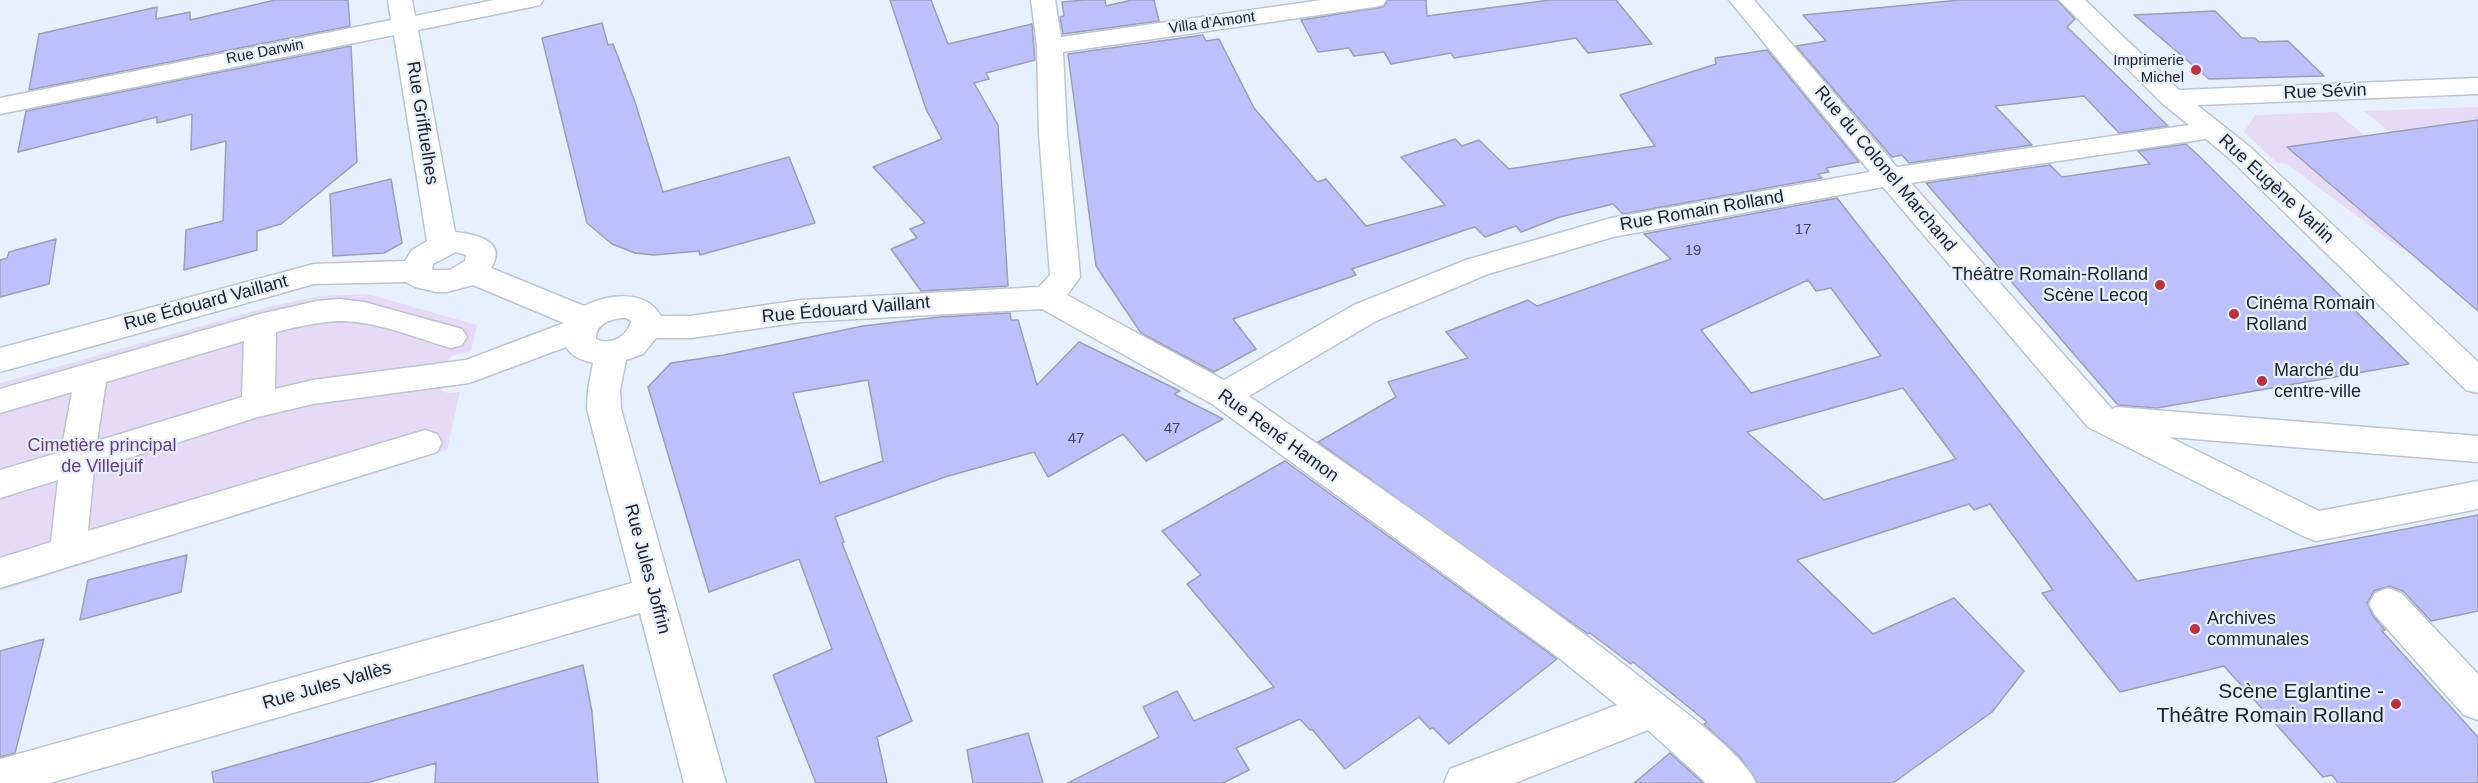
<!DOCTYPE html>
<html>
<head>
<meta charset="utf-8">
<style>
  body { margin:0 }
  canvas { display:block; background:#e7f1fe }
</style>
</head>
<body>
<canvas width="2478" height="783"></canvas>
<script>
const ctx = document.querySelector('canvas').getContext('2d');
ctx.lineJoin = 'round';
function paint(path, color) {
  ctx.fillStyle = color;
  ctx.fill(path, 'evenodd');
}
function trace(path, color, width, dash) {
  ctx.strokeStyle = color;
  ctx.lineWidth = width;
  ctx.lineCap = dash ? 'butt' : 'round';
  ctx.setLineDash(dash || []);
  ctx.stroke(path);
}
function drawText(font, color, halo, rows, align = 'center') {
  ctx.font = font + ' Helvetica,sans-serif';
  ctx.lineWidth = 4.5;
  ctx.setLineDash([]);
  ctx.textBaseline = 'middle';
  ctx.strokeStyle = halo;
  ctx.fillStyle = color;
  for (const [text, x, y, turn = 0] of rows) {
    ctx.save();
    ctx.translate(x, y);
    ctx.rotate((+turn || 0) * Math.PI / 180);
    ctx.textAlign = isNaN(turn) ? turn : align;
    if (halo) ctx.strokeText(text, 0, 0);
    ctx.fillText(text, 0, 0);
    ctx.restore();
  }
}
paint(new Path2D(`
  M2478,107V120L2390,132L2364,111Z
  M2336,112L2365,136L2288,147L2406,249H2401L2287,164L2277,163L2244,132L2255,115Z
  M368,294L477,325L471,351L451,356L444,367L441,390L448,393L460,392L447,450L0,591V383L272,306L320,296Z`), '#e7daf7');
const building = new Path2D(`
  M275,0H348L350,26L29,90L39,34L157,7L156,19L190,12V20Z
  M890,0H931L948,44L1032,24L1035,60L986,73L989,79L974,83L998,125L1008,286L921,291L891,249L917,238L910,229L925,223L873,167L942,139L926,109Z
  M1084,0H1105L1106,6L1132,0H1154L1159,21L1063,34L1060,17L1064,16L1062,2Z
  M1388,0H1426L1427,16L1550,0H1616L1652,44L1588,53L1576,38L1454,58L1451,53L1391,64L1384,52L1354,56L1349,48L1318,52L1301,20L1383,7Z
  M1960,0H2057L2075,19L2067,27L2168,126L2119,133L2084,96L1995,106L2032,145L1909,163L1902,155L1892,157L1796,46L1826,41L1803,15Z
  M2215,11L2242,38H2255L2259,42L2288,41L2324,76L2209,79L2134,15Z
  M602,23L608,45L613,44L635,102L663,192L789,157L815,223L700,255L699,251L654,255L635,253L612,244L587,223L542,38Z
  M1203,35L1206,41L1219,39L1254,108L1301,163L1317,182L1326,179L1366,226L1445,205L1401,157L1455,139L1462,146L1479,140L1509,169L1655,146L1620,95L1716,64L1715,58L1767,50L1859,162L1826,168L1829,172L1818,174L1822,178L1623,214L1613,204L1560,217L1521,232L1516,226L1485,237L1475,227L1468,229L1352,269L1356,275L1233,319L1256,349L1214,372L1141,333L1096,266L1068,54Z
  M351,46L357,162L281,224L257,231V250L184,270L186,230L223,221L226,141L191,150L192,114L157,123V117L18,152L26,111Z
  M2478,120V311L2287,147Z
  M2186,144L2201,158L2409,364L2157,408L2118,405L1926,183L2050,165L2062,177L2150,164L2138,151Z
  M391,179L402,243L384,253L333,256L330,194Z
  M1837,198L2137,581L2478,515V611L2431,621L2403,591L2389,586L2374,591L2367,603L2373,616L2385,630L2382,631L2478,737V783H2338L2332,775L2323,777L2224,666L2120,692L2042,593L2053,590L1990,504L1974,510L1969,504L1797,560L1873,634L1954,598L2024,671L1992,712L1893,783H1758L1740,757L1704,724L1707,722L1633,662L1631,664L1590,633L1588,634L1318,442L1396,397L1388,382L1468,358L1446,332L1528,300L1537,306L1671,259L1644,234ZM1808,280L1816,291L1831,288L1881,356L1751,393L1701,330ZM1903,388L1956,459L1824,500L1747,432Z
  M56,239L49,284L0,297V260L7,258L9,252Z
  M1010,313L1011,320H1018L1037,385L1079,342L1180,391L1174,394L1223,419L1146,461L1123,434L1048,477L1034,452L945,477L835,517L844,542L842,543L912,721L877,737L887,783H816L773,675L832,649L799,559L709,592L648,387L671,363L724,355L863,326L939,317ZM868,380L883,461L820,483L793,393Z
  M1285,461L1557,659L1449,744L1433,728L1430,729L1419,717L1345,769L1312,729L1310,730L1300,719L1236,748L1249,770L1223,783H1068L1159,737L1143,707L1177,691L1194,721L1274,687L1187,584L1201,575L1162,531Z
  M187,555L181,592L80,620L88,580Z
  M44,639L15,753L0,757V651Z
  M583,665L592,712L598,783H435L436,763L367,783H214L212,772Z
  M1028,733L1043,783H973L967,750Z
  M1670,753L1703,783H1634Z`);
paint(building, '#bcc0fd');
trace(building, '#9d9fb0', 1.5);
const minor = new Path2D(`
  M388,0H412L415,16L494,0H543L540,5L531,7L418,30L455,232C476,234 508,241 491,268L584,306C608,294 646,289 661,316H691L801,300L1039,287L1050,275L1039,133L1037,46L1031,0H1055L1061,37L1322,0H1386L1383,5L1374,7L1063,52L1067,133L1080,277L1067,295L1224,380L1354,305L1466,260L1611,218L1870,172L1729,0H1754L1897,167L2189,125L2163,104L2059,0H2085L2179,90L2478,78V94L2197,105L2250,147L2478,362V393L2466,390L2230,159L2206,139L1911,183L2112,409L2117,407L2478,436V462L2169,437L2319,511L2478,481V509L2316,541L2303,536L2088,427L1883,187L1613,237L1488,274L1376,321L1249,396C1385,492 1524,585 1654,688C1681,709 1743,753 1756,783H1706L1648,730L1515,783H1444L1450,769L1617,705L1559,658L1212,404L1042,309L801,322L691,338H656L643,354L626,360L620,390L621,409L726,783H684L640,613L50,783H0V759L632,583L587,409L588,390L593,363C582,360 572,357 566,347L469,383L313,404L258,417L94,469L88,531L425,430L437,434L442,443L437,452L0,588V558L51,542L58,480L0,498V470L61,452L72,392L0,413V389L260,314L317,301L340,299L364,302L462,329L467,337L462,345L451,348C415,338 378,321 339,321C318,322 296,327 276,332L275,389L313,380L466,360L564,323L473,285L447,292H436L415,287L406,282L314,284L0,372V348L314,264L405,261L412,250L427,241L394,35L0,114V98L391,20ZM456,252L466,255L465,261L450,270H432L433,264ZM626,318L631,321C628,336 611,346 596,339C595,323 613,318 626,318ZM244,341L242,397L97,441L106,382Z
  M2388,588L2401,593L2478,674V720L2464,715L2375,615L2369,604L2375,593Z`);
trace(minor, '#b9c5d4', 3);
paint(minor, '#fff');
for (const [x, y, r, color] of [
  [2196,70,6,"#c0303a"],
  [2160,285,6,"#c0303a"],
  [2234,314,6,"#c0303a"],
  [2262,381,6,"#c0303a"],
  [2195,629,6,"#c0303a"],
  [2396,704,6,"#c0303a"]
]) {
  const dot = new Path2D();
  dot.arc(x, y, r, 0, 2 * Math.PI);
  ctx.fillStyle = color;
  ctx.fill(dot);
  trace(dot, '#e7f1fe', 2);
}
drawText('15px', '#1c2026', '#e7f1fe', [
  ["Villa d'Amont",1212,23,-8],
  ["Rue Darwin",265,52,-11]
]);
drawText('15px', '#1c2026', '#e7f1fe', [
  ["Imprimerie",2184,61],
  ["Michel",2184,78]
], 'right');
drawText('15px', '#44485c', null, [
  ["17",1803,230],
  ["19",1693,251],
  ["47",1172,429],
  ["47",1076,439]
]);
drawText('18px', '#1c2026', '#e7f1fe', [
  ["Rue Sévin",2325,92,-2],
  ["Rue Griffuelhes",422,123,81],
  ["Rue du Colonel Marchand",1885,169,50],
  ["Rue Eugène Varlin",2276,189,43],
  ["Rue Romain Rolland",1702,211,-10],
  ["Rue Édouard Vaillant",206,303,-15],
  ["Rue Édouard Vaillant",846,310,-5],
  ["Rue René Hamon",1278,436,36],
  ["Rue Jules Joffrin",647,569,75],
  ["Rue Jules Vallès",327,686,-16]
]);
drawText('18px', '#1c2026', '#e7f1fe', [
  ["Théâtre Romain-Rolland",2148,275,"right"],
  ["Scène Lecoq",2148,296,"right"],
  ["Cinéma Romain",2246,304],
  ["Rolland",2246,325],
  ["Marché du",2274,371],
  ["centre-ville",2274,392],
  ["Archives",2207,619],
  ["communales",2207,640]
], 'left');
drawText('18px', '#683a8e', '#e7f1fe', [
  ["Cimetière principal",102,446],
  ["de Villejuif",102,467]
]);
drawText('21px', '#1c2026', '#e7f1fe', [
  ["Scène Eglantine -",2384,692],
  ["Théâtre Romain Rolland",2384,716]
], 'right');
</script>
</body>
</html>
